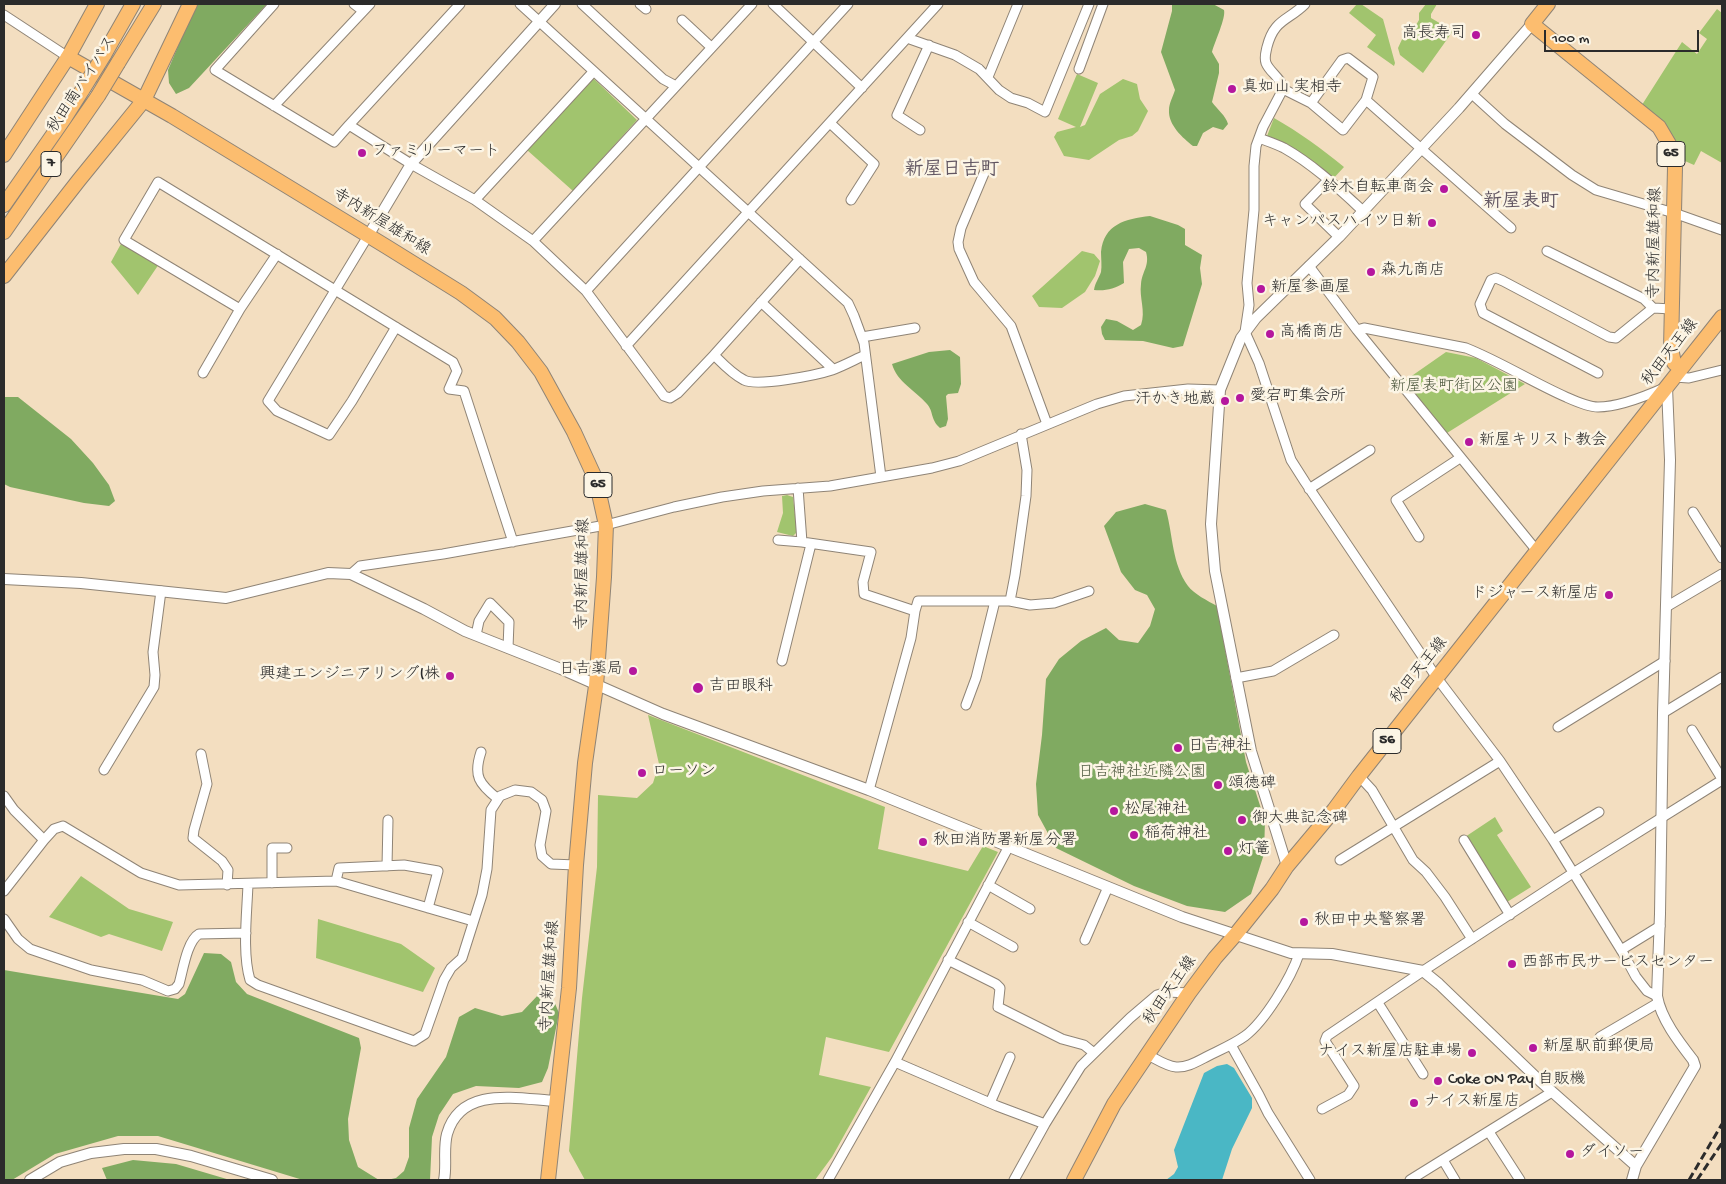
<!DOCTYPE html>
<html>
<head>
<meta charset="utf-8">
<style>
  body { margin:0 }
  #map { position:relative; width:1726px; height:1184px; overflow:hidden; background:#f3dec0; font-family:"Gochi Hand",sans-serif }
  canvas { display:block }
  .frame { position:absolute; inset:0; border:5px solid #2b2b2b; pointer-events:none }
  .scale { position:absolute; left:1544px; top:30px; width:155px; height:22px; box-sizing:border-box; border:2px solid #2b2b2b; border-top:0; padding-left:6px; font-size:15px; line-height:18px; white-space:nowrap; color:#2b2b2b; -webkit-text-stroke:4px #fcf5e5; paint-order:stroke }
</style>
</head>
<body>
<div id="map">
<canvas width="1726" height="1184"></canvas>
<div class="frame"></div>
<div class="scale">100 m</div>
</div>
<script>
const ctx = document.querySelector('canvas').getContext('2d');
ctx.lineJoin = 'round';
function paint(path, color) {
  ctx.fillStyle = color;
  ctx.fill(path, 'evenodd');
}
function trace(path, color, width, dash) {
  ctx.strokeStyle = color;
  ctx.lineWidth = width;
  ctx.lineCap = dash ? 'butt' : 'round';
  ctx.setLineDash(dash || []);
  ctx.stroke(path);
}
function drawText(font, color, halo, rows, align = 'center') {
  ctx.font = font + ' "Gochi Hand","Klee One",sans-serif';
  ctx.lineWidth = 5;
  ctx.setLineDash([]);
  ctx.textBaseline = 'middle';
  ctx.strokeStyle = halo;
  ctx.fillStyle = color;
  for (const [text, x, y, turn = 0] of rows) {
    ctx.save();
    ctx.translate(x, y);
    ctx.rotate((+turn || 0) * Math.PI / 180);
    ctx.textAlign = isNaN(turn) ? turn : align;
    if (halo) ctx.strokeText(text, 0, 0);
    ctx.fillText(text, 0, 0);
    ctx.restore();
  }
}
paint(new Path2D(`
  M1357,4H1361L1383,19L1395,63L1394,66L1367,47L1376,35L1349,13Z
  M1426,4H1437L1431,14V18L1453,31L1423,73L1400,55L1398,48L1404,35L1416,25L1419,20V13Z
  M1717,9L1722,13V163L1701,151L1694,165L1678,158L1673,137L1640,108L1682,42L1697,54L1707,39L1699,33Z
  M1077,74L1098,83L1080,127L1085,125L1100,94L1123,79L1137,84L1140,99L1148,111L1138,131L1132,136L1119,140L1089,160L1064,156L1054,137L1057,132L1076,127L1058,119Z
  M593,78L637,120L573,191L527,150Z
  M1274,118C1299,132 1322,149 1344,167L1332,180L1294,150L1267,136Z
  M122,242L159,264L138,295L111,262Z
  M1082,251L1094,254L1100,261L1095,276L1085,292L1062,308L1039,307L1032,296Z
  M1446,352L1476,358L1525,384L1447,433L1403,382Z
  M787,495L793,497L797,532L793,536L777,532L783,513L782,496Z
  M648,715L885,807L878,849L968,871L983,846L998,852L889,1052L826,1037L819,1075L871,1087L832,1157L815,1180H585L569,1151L582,998L597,867L598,795L637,798L653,783L659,764Z
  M1495,817L1503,831L1497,835L1531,887L1507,902L1465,837Z
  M81,876L129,909L173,922L162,951L109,934L101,937L49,917Z
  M318,919L401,944L435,968L423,992L316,958Z`), '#a1c46e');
paint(new Path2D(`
  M196,4H267L189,88L176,94L169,83L168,70Z
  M1172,4H1213L1224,10C1226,18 1215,41 1212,52L1219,64V73L1212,102C1217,109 1226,116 1228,124L1223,130L1213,127L1203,133L1197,146H1193C1183,138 1168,125 1169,110C1169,103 1173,97 1175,90L1161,52L1172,11Z
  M1150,216L1178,225L1185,229V245L1202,255L1200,268L1202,284L1183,346L1173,348L1143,341L1105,340L1102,334L1101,327L1106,319L1117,321L1133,330L1141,325C1146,311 1139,298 1141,284C1142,271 1150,266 1146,252L1139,248L1129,249L1123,262L1124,283C1114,289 1106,291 1094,290C1095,283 1099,278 1101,272C1102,266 1101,258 1101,252C1104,224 1125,219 1150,216Z
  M950,350L960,357L961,384L958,393L948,394L946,396L948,419L946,426L940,428C930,419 934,412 927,404C915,390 897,382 892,364L929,352Z
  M4,397H18L71,439L93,463L109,485L115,501L109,506L84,503L10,487L4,484Z
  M1145,504L1166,510C1173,535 1172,564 1188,586C1194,594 1208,601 1217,606L1246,762L1265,821L1264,854L1251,894L1225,912L1187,906L1134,886L1056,848L1038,815L1036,784L1042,735L1046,679L1059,659L1081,641L1106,628L1119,640L1138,643L1150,626L1155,609L1147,595L1135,590L1121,572L1104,526L1116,512Z
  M204,953L221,954L231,962L236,982L247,994L359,1038L361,1048L348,1119L349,1140L358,1167L379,1180H303L158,1136H118L55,1154L12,1180H4V970L178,999L185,994Z
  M539,994H551L559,1013L548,1068L542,1082L519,1088L476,1086L453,1094L439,1115L432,1137L430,1180H387L396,1178L404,1171L409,1157V1128L417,1099L446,1057L459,1017L475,1008L502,1016L522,1012Z
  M133,1160L176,1164L230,1180H107L102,1168Z`), '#80aa61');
paint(new Path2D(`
  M1227,1064L1234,1068L1252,1098V1108L1232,1149L1222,1180H1166L1174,1174L1178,1167L1174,1150L1204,1073L1217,1066Z`), '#4ab7c5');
const minor = new Path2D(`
  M274,4L215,70L334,142L349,125L411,164L475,200L533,241L586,291L664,396L670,398L678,393L714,355C723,364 732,374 744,380C757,387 817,375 832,370C843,366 854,360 865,355
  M354,4L363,11
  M520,4L848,303L854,316L864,343L881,477
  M582,4L663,79L676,86
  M640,4L646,9
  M773,4L862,88
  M1305,4C1288,21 1274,19 1267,47C1266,52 1264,57 1266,63C1270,73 1281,77 1283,89L1263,127L1256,146L1254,166V210L1247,283L1249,305L1245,332L1259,363L1291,460L1305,482L1437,678L1500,761L1553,840L1623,953L1636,977L1647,991L1657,996
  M4,15L68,57
  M682,20L711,47
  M907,38L955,55L979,69L999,90L1011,98L1028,103L1045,112L1089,4
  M1079,69L1103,4
  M988,77L1018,4
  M1283,89L1311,103L1343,130L1366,100L1511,228
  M1472,94L1505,124L1572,175L1596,190L1674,213L1722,230
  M1311,103L1342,60L1348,58L1373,77L1366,100
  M274,106L370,4
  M830,123L874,164L851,200
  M349,125L460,4
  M920,130L897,115L929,45
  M1259,138C1267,141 1276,144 1284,148C1314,165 1339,189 1363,211
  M985,171L961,228L958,242L959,249L974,282L1011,326L1047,424
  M1328,180L1305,204L1339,237
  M475,200L547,122L593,72
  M368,236L268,401L277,411L329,435L352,401L396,327
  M533,241L752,4
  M1547,251L1644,299L1653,308
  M1309,266L1357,330L1537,551
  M586,291L848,4
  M761,302L833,369
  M240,309L124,240L158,182L453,362L457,371L449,389L464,391L513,542
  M1357,330L1364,328L1466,348C1501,362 1532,382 1566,397C1575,401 1588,407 1598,407C1619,407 1646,396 1664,388
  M862,337L915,328
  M626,346L938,4
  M714,355L800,259
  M203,373L240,309L277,254
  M1598,373L1483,313L1480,304L1491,280L1496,278L1503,281L1609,337L1616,338L1653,308L1672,309
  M1674,377L1689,378L1722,370
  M798,488L802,542L871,552L863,582L864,594L915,611
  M1309,489L1370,450
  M1693,512L1722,558
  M1419,537L1396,500L1460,458
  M778,540L802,542
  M351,574L360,566L443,554L606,525L674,507L722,497L763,491L830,486L932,468L959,461L1097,404L1124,396L1188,389L1220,390
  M1010,601L1030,605L1054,603L1089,591
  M1666,607L1722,574
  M476,635L479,621L490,603L509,622L508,648
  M782,661L811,544
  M1236,678L1273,671L1334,635
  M966,705L976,678L995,601
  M1663,713L1722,677
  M1558,727L1665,661
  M1692,730L1722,779
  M481,752C473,776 479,784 498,799
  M201,754L207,784L194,830L193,838L222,861L228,870L227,885
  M104,770L154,687L155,675L153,652L161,591
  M1359,776L1372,790L1413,860L1426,872L1445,897L1472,939
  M869,790L911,638L915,611L918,601H1010L1015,575L1026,496L1027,470L1021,434
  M4,796L14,810L44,840
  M1464,840L1510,915
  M1553,840L1599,812
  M1340,860L1500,761
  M387,866L388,820
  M336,881L339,868L404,865L438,871L428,908
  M272,883V848H287
  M248,884C247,913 242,953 250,980L258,985L414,1041L425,1034L444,980L451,968L462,958L482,895L487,869L491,810L500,796L515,790L531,792L542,800L546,811L540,845L542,856L551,864L576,865
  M988,885L1030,909
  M4,891L44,840L54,829L63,826L141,873L179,885L336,881L473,921
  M4,919L18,939L30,949L91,970L142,980L168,991L175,989L179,984C183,970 187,941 199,934L246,933
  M968,922L1013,947
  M1085,940L1108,887
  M1621,950L1660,926
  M948,960L996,984L1000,988L998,1007L1062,1039L1084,1045L1094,1053
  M1378,1003L1423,1074
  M1600,1037L1658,1003
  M1231,1045L1259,1095L1268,1113L1310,1180
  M1148,1055C1156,1059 1166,1066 1176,1067C1187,1068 1198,1061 1208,1056C1220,1050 1234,1044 1245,1036C1265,1021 1291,978 1299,954
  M895,1062L997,1106L1045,1124
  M990,1103L1010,1057
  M1322,1109L1348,1095L1354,1086L1325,1041L1327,1036L1423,971L1573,873L1722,780
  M1489,1132L1520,1180
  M1443,1160L1455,1180
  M828,1180L895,1062L1009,846
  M1014,1180L1045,1124L1081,1066L1130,1018L1157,995L1167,992L1189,993
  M1410,1180L1552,1092`);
const tertiary = new Path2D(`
  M368,236L411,164L555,4
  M4,579L81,583L226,598L328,573L351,574L424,609L465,631L561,669L663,714L869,790L1182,917L1291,953L1332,954L1423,971L1439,984L1540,1081L1636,1166
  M1287,866L1251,751L1215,571L1211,524L1220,390L1241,338L1256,318L1339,237L1459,108L1532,24
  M30,1180L60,1162L91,1153L124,1149H156L191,1156L272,1180
  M444,1180C447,1166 443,1149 447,1134C461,1085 518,1099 556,1101
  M1632,1180L1636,1166L1695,1066L1693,1060C1679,1042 1661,1019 1657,996L1660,914L1663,713L1670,460L1667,387`);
const primary = new Path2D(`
  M1548,4L1532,24L1659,127L1669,144L1675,167L1671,348L1674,363L1681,369
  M68,57L172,116L387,247L461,293L495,318L518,342L541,372L574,432L596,480L606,525L604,577L596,686L585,763L576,865L569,988L548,1180
  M1074,1180L1114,1104L1189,993L1215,958L1236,934L1272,889L1287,866L1334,810L1359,776L1722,317`);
const trunk = new Path2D(`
  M104,55L133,4
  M118,63L154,4
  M4,155L68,57L97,4
  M4,205L64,119L83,89
  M4,232L98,96
  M4,276L79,180L144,100L190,4`);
trace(minor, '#8f8476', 11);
trace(tertiary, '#8f8476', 12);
trace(primary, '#8f8476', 16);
trace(trunk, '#8f8476', 16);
trace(minor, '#fff', 9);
trace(tertiary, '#fff', 10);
trace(primary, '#fcbd6f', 14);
trace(trunk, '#fcbd6f', 14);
trace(new Path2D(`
  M1689,1180L1722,1124
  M1697,1180L1722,1143`), '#2b2b2b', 3, [8, 4]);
const trunkBridge = new Path2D(`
  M83,89L104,55
  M98,96L118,63`);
trace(trunkBridge, '#8f8476', 16, []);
trace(trunkBridge, '#fcbd6f', 14);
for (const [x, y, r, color] of [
  [1476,35,5,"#b5179e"],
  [1232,89,5,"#b5179e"],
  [362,153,5,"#b5179e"],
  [1444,189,5,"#b5179e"],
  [1432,223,5,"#b5179e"],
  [1371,272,5,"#b5179e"],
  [1261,289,5,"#b5179e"],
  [1270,334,5,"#b5179e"],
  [1240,398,5,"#b5179e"],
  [1225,401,5,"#b5179e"],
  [1469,442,5,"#b5179e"],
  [1609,595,5,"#b5179e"],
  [633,671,5,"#b5179e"],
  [450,676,5,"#b5179e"],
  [698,688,6,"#b5179e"],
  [1178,748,5,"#b5179e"],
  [642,773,5,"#b5179e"],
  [1218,785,5,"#b5179e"],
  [1114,811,5,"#b5179e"],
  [1242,820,5,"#b5179e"],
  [1134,835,5,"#b5179e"],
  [923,842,5,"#b5179e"],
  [1228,851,5,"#b5179e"],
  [1304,922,5,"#b5179e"],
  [1512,964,5,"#b5179e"],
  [1533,1048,5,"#b5179e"],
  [1472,1053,5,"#b5179e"],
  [1438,1081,5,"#b5179e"],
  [1414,1103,5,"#b5179e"],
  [1570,1154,5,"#b5179e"]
]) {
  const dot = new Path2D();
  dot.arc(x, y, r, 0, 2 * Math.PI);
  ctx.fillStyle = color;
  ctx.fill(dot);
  trace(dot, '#fcf5e5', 2);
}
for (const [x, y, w] of [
  [1671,154,28],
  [51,164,20],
  [598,485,28],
  [1387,741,28]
]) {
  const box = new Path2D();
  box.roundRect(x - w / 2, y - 12.5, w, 25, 4);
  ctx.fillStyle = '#fcf5e5';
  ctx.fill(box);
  trace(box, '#2b2b2b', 1);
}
drawText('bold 15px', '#2b2b2b', null, [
  ["65",1671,154],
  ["7",51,164],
  ["65",598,485],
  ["56",1387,741]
]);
drawText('16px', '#2b2b2b', '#fcf5e5', [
  ["高長寿司",1466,35,"right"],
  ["真如山 実相寺",1242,89],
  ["ファミリーマート",372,153],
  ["鈴木自転車商会",1434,189,"right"],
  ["キャンパスハイツ日新",1422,223,"right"],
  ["森九商店",1381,272],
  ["新屋参画屋",1271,289],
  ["高橋商店",1280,334],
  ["愛宕町集会所",1250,398],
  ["汗かき地蔵",1215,401,"right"],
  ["新屋キリスト教会",1479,442],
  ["ドジャース新屋店",1599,595,"right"],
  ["日吉薬局",623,671,"right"],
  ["興建エンジニアリング(株",440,676,"right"],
  ["吉田眼科",709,688],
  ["日吉神社",1188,748],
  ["ローソン",652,773],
  ["頌徳碑",1228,785],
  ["松尾神社",1124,811],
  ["御大典記念碑",1252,820],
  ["稲荷神社",1144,835],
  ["秋田消防署新屋分署",933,842],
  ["灯篭",1238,851],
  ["秋田中央警察署",1314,922],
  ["西部市民サービスセンター",1522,964],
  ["新屋駅前郵便局",1543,1048],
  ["ナイス新屋店駐車場",1462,1053,"right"],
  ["Coke ON Pay 自販機",1448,1081],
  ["ナイス新屋店",1424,1103],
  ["ダイソー",1580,1154]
], 'left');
drawText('16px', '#2b2b2b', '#fcf5e5', [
  ["秋田南バイパス",83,85,-57],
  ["寺内新屋雄和線",381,223,32],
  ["寺内新屋雄和線",1656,243,-89],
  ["秋田天王線",1671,353,-52],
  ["寺内新屋雄和線",584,574,-89],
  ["秋田天王線",1420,671,-51],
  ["寺内新屋雄和線",551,976,-86],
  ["秋田天王線",1171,991,-55]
]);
drawText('16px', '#4e593f', '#fcf5e5', [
  ["新屋表町街区公園",1454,388],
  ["日吉神社近隣公園",1142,774]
]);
drawText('bold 19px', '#625662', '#fcf5e5', [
  ["新屋日吉町",952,171],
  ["新屋表町",1521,203]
]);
</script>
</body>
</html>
